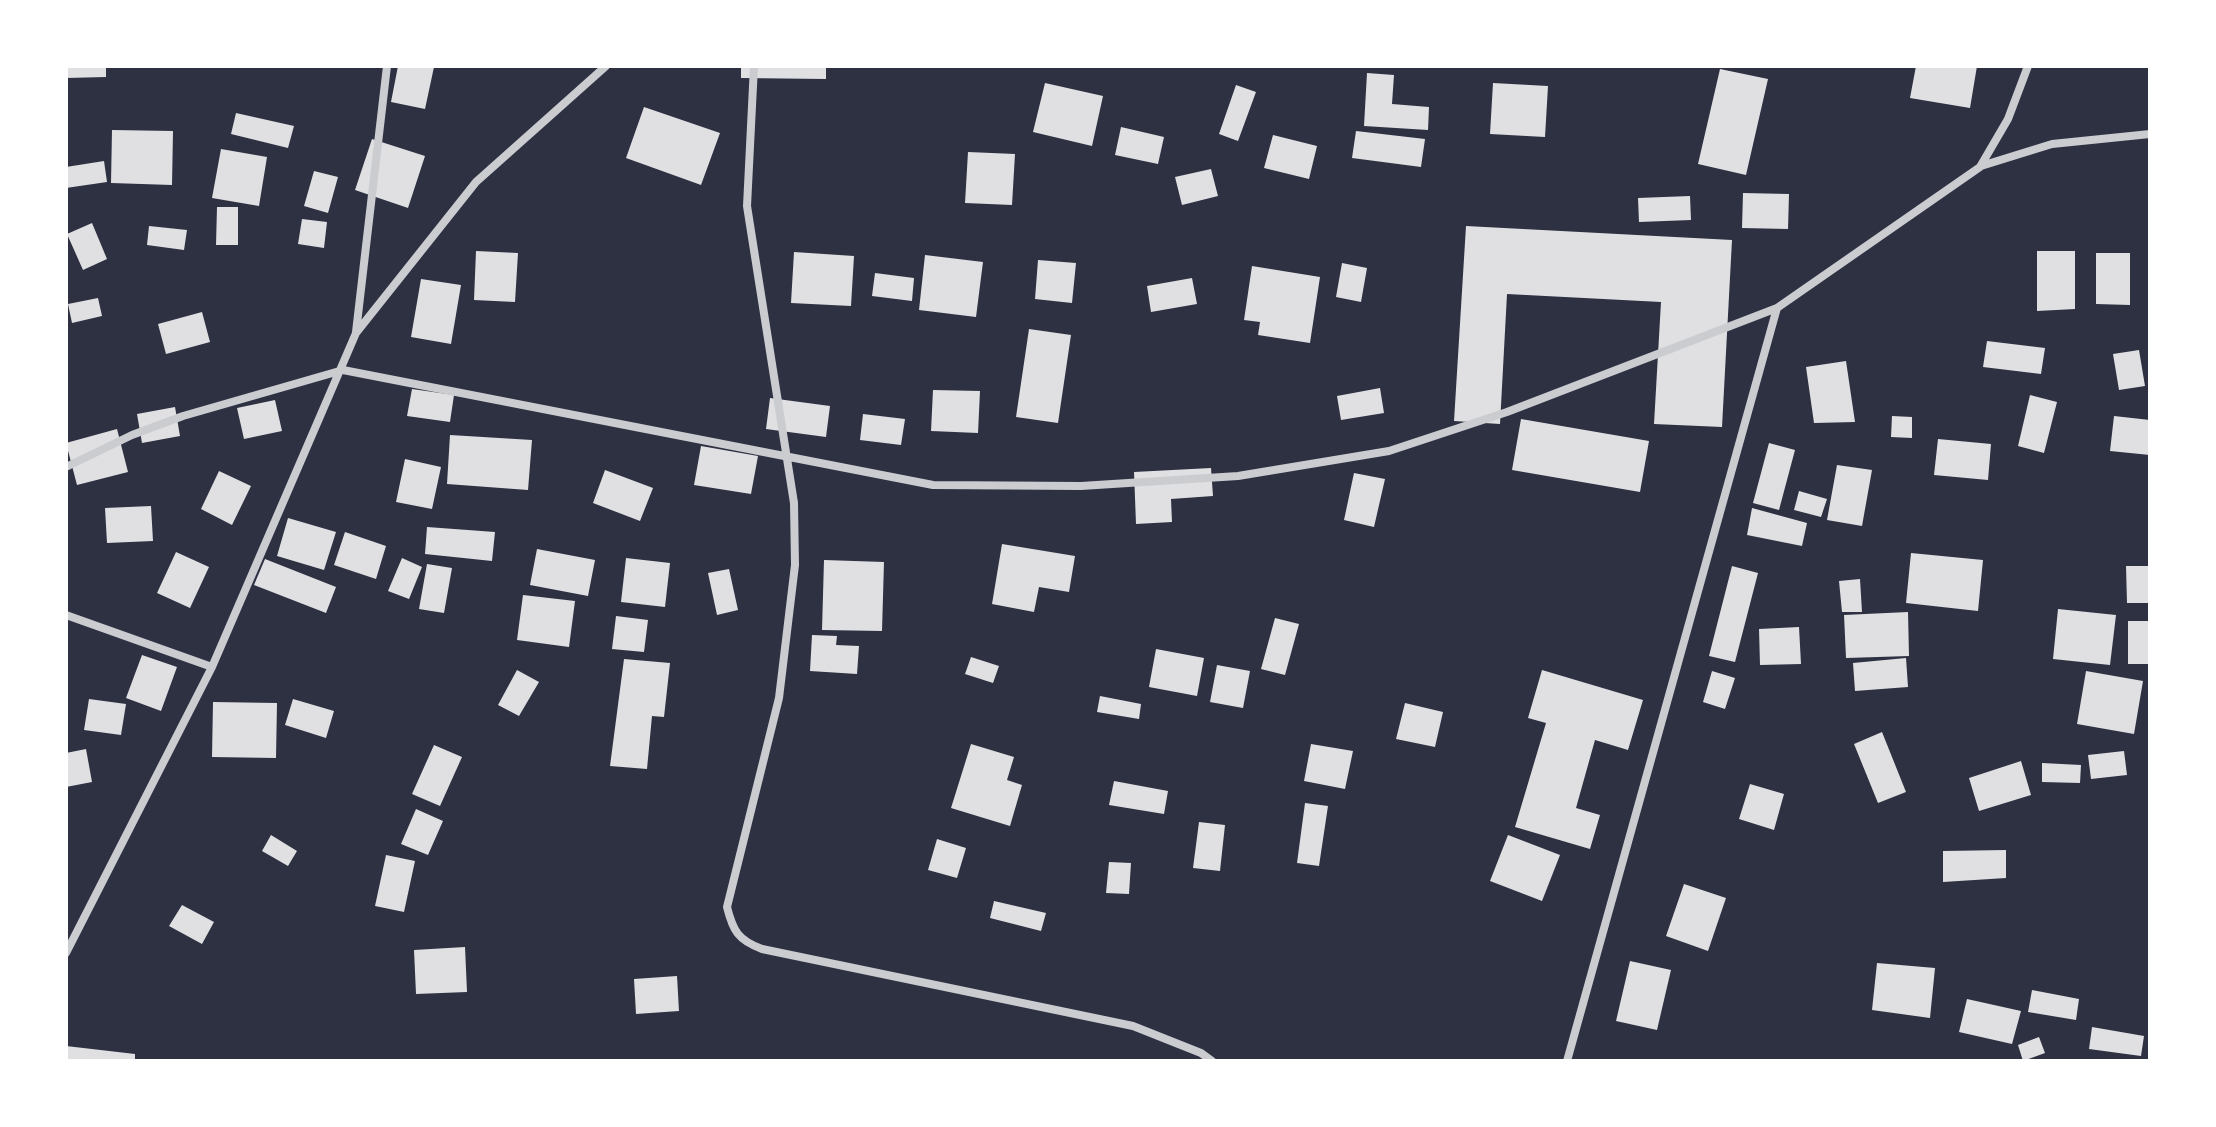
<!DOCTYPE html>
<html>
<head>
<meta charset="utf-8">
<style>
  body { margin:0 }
  #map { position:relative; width:2216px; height:1127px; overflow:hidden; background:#2d3142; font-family:Manrope,sans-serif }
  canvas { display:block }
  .frame { position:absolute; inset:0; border:68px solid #fff; pointer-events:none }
</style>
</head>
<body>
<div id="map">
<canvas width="2216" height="1127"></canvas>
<div class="frame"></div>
</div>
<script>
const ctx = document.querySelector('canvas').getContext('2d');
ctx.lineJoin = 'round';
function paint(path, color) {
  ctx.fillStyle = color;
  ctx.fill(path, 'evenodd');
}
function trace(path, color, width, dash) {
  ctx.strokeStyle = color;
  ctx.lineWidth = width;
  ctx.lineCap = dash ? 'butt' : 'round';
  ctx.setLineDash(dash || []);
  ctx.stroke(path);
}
paint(new Path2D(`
  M66,66H106V77L66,78Z
  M398,66L434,67L425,109L391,102Z
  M741,66H826V79L741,78Z
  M1916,66H1977L1970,108L1910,98Z
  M1720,69L1768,79L1746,175L1698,164Z
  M1367,73L1394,75L1392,104L1429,107L1428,130L1364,126Z
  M1045,83L1103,96L1092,146L1033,132Z
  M1493,83L1548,86L1545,137L1490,134Z
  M1236,85L1256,92L1238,141L1219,134Z
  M644,107L720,133L701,185L626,158Z
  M236,113L294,126L288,148L231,134Z
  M1121,127L1164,137L1158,164L1115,155Z
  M112,130L173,131L172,185L111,183Z
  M1356,131L1425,139L1421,167L1352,158Z
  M1273,135L1317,146L1309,179L1264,168Z
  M372,139L425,156L408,208L355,190Z
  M221,149L267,157L259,206L212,198Z
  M968,152L1015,154L1012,205L965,203Z
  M104,161L107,182L66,188V167Z
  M1211,169L1218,196L1182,205L1175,177Z
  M314,171L338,177L328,213L304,206Z
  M1743,193L1789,194L1788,229L1742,228Z
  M1690,196L1691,220L1639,222L1638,198Z
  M217,207H238V245H216Z
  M302,219L327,222L324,248L298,244Z
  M92,223L107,259L83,270L67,234Z
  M149,226L187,230L184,250L147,245Z
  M1466,226L1732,240L1722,427L1654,424L1661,302L1507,294L1500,424L1454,421Z
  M476,251L518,253L515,302L474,300Z
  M2037,251H2075V309L2037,311Z
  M794,252L854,256L851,306L791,303Z
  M2096,253H2130V305L2096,304Z
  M925,255L983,262L976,317L919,310Z
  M1038,260L1076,263L1072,303L1035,299Z
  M1342,263L1367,268L1361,302L1336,297Z
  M1252,266L1320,277L1310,343L1258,335L1260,322L1244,320Z
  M875,273L914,278L912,301L872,296Z
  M1192,278L1197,304L1151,312L1147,286Z
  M421,279L461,285L451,344L411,337Z
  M98,298L102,316L72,323L68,304Z
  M202,312L210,342L166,354L158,324Z
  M1029,329L1071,335L1058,423L1016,417Z
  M1987,341L2045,348L2041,374L1983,367Z
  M2139,350L2145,386L2119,390L2113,354Z
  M1846,361L1855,422L1814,423L1806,367Z
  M1380,388L1384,413L1341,420L1337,396Z
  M412,389L454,395L450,422L407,416Z
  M933,390L980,391L978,433L931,431Z
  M2030,395L2057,402L2044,453L2018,446Z
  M770,398L830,406L826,437L766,429Z
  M275,400L282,431L244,439L237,408Z
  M175,407L180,436L142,443L137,414Z
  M863,414L905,419L901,445L860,440Z
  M1892,416L1912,417V438L1891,437Z
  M2114,416L2150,420V455L2110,451Z
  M1521,419L1649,441L1640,492L1512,470Z
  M117,429L128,472L77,485L66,443Z
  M450,435L532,440L528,490L447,484Z
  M1938,439L1991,444L1988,480L1934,475Z
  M1769,443L1795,450L1779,510L1753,503Z
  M701,446L758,456L751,494L694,485Z
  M405,459L441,467L432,509L396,502Z
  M1837,465L1872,470L1862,526L1827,520Z
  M1211,468L1213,496L1171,499L1172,522L1136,524L1134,472Z
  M605,470L653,488L640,521L593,503Z
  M219,471L251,486L232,525L201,509Z
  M1354,473L1385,479L1374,527L1344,520Z
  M1799,491L1827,499L1821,517L1794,510Z
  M151,506L153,541L107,543L105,508Z
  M1752,508L1807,523L1802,546L1747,535Z
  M288,518L336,532L324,570L277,556Z
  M427,527L495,532L492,561L425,554Z
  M345,532L386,546L376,579L334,565Z
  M1002,544L1075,556L1069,592L1039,587L1034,612L992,604Z
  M537,549L595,560L588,596L530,585Z
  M176,552L209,567L190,608L157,593Z
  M1911,553L1983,560L1978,611L1906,603Z
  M402,558L422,567L409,599L388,591Z
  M626,558L670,563L665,607L621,602Z
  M265,559L336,587L326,613L254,585Z
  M824,560L884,562L882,631L822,630Z
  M427,564L452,568L444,613L419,609Z
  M1732,566L1758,573L1735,662L1709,656Z
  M2126,566H2150V603H2127Z
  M729,569L738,610L717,615L708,573Z
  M1860,579L1862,612H1842L1839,581Z
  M523,595L575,601L569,647L517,640Z
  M2058,609L2116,615L2110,665L2053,659Z
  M1908,612L1909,656L1846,658L1844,615Z
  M616,616L648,620L644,652L612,649Z
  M1275,618L1299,624L1285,675L1261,669Z
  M2128,621H2150V664H2128Z
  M1799,627L1801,664L1760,665L1759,629Z
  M812,635L837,636L836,645L859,646L857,674L810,671Z
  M1156,649L1204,658L1197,696L1149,687Z
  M142,655L177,667L161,711L126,698Z
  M971,657L999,666L993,683L965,674Z
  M1906,658L1908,687L1855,691L1853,663Z
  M624,659L670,663L664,717L652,716L647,769L610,766Z
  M1217,665L1250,671L1243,708L1210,702Z
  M517,670L539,682L519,716L498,705Z
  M1542,670L1643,700L1628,750L1595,740L1576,808L1600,815L1590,849L1515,827L1546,723L1528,718Z
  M1712,671L1735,678L1725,709L1703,702Z
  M2086,671L2143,681L2134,734L2077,724Z
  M1100,696L1141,704L1139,719L1097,712Z
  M89,699L126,704L121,735L84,730Z
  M293,699L334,711L326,738L285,725Z
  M213,702L277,703L276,758L212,757Z
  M1405,703L1443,712L1435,747L1396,739Z
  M1882,732L1906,792L1878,803L1854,744Z
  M971,744L1014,757L1007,780L1022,785L1010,826L951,808Z
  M1311,744L1353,751L1345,789L1304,781Z
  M434,745L462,757L440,806L412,794Z
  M86,749L92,782L66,787V753Z
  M2124,751L2127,775L2091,779L2088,755Z
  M2021,761L2031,795L1979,811L1969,778Z
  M2042,763L2081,765L2080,783L2042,782Z
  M1114,781L1168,791L1164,814L1109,805Z
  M1750,784L1784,794L1774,830L1739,819Z
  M1305,803L1328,806L1319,866L1297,863Z
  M416,809L443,821L428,855L401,844Z
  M1199,822L1225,825L1220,871L1193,868Z
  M271,835L297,851L288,866L262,851Z
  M1508,835L1560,855L1542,901L1490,881Z
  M937,839L966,848L957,878L928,870Z
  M2006,850V878L1943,882V851Z
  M386,855L415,861L404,912L375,906Z
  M1109,862L1131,863L1129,894L1106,893Z
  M1684,884L1726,898L1708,951L1666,936Z
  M994,901L1046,913L1041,931L990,918Z
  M182,905L214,922L202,944L169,926Z
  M465,947L467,992L416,994L414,950Z
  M1630,961L1671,970L1657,1030L1616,1021Z
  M1877,963L1935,968L1930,1018L1872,1010Z
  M677,976L679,1011L636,1014L634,979Z
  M2032,990L2079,999L2076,1020L2028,1012Z
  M1967,999L2021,1011L2012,1044L1959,1032Z
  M2092,1027L2144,1036L2141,1056L2089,1049Z
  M2039,1037L2045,1053L2023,1061L2018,1045Z
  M66,1046L135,1054V1061H66Z`), '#e0e0e3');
trace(new Path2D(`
  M754,66L747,206L794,503L795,565L779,698L727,907C733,931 738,940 762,949L1133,1026L1201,1053L1212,1061
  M1981,166L2052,144L2150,134
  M356,332L387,66
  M66,467L132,435L183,416L343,370L933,485L1081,486L1238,476L1389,451L1507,412L1777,308L1980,167L2008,119L2028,66
  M66,615L212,667
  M66,953L212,667L356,333L476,182L606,66
  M1567,1061L1777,308`), '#caccd0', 8);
</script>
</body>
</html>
